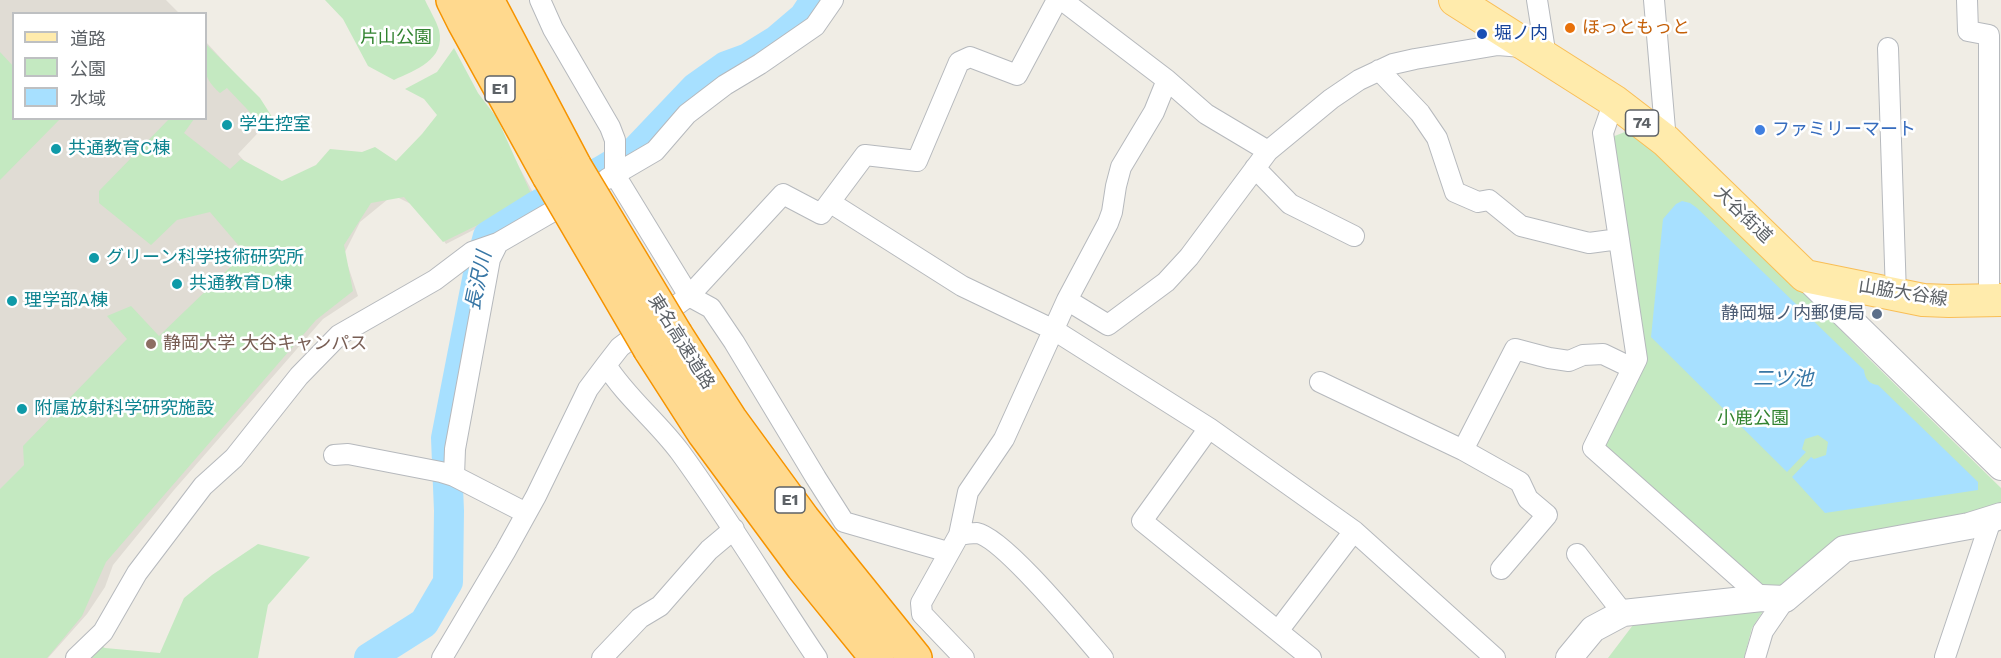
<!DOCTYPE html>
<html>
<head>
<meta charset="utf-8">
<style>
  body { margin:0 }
  #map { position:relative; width:2001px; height:658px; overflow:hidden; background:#f0ede5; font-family:"Work Sans","Noto Sans JP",sans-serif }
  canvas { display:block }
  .legend { position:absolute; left:12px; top:12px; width:195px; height:108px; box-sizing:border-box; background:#fff; border:2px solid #bec0c2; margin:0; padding:8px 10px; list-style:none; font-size:18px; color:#5d6267 }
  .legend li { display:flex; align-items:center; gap:12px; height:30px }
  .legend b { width:30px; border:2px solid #bec0c2 }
</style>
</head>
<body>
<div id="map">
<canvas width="2001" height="658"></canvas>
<ul class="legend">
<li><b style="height:8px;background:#ffebac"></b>道路</li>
<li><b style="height:16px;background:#c4e9c1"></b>公園</li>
<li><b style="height:16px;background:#a7e0ff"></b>水域</li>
</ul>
</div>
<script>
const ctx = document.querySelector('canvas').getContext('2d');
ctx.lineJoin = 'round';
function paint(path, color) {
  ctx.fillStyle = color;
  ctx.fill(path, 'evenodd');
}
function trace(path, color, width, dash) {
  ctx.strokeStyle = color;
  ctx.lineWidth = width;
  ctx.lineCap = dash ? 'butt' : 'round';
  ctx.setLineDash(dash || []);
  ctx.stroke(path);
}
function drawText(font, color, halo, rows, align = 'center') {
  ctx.font = font + ' "Work Sans","Noto Sans JP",sans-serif';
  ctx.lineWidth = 5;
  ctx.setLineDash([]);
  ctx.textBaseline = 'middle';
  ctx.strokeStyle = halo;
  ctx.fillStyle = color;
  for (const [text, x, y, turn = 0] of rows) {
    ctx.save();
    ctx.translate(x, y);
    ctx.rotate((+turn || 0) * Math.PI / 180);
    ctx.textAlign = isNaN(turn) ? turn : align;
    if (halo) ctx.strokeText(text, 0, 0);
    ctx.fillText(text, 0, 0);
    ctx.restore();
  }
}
paint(new Path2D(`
  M0,0H166L179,13L14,14V118H206V42L252,92L271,119L238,154L255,173L276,183L389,160L400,162L494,121L536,198L446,244L423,210L393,195L360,222L344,254L358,296L323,319L174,490L113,565L105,587L87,614L48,658H0Z`), '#e0dcd4');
paint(new Path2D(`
  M325,0H425C429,9 436,20 439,30C446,60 415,70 394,80L368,66L343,19Z
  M206,44L260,98L274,120L264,127L227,88L220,93C201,76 205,68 206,44Z
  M454,48L478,93L497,118L533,198L443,242L404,197L371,203L344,245L353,291L316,320L106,562L82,616L47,658H0V489L24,465L23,446L127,339L107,316L131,306L159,336L245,253L210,212L177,220L151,245L99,203V191L169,119H194L184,133L230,169L241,159L282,181L316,165L330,149L362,152L375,147L396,161L422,134L437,115L424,99L405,89L437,72Z
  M0,52L13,66L14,118L60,119L0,180Z
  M1630,130L1745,232L1866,356L2001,488V508L1911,529L1772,594L1599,452L1609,419L1646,351L1639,343L1612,137Z
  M258,544L310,557L268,605L258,658H76L91,641L105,648L160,653L184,598L212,575Z
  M1765,608L1752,628L1744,658H1608L1633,625Z`), '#c4e9c1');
paint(new Path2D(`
  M1682,201L1690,203L1697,208L1864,370C1865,379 1869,384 1878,385L1978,482V490L1825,513L1792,477L1811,457L1814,459L1826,455L1828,442L1818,435L1805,439L1802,449L1806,452L1787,472L1651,337L1663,219L1676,204Z`), '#a7e0ff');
trace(new Path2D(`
  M369,658L424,623L448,582L449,511L446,438L479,269L488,236L536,206L601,171L636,150L695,88L726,66L748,58L777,40L804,17L815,0`), '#a7e0ff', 30);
const minor = new Path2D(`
  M540,0L553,29L610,127L615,140V175L689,296L711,308L734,342L816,478L844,522L948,552
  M1062,0L1167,80L1206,114L1268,151
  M1537,0L1546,57
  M1654,0L1666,141
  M1967,0L1968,31L1989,35V300
  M1888,48L1896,295
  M1379,70L1420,113L1437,138L1455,192L1478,202L1489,200L1521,226L1589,243L1619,239
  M1614,101L1603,133L1637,359L1593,448L1762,598
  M1255,168L1290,204L1354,236
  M607,179L655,151L687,114L725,85L760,64L815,26L833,0
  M831,203L962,286L1054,330L1209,428L1354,531L1495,658
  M1067,300L1108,325L1166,282L1189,257L1268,151L1331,99L1359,80L1393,64L1415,59L1498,45L1522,47
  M606,365C626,397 657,421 680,452C729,519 771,590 817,658
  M1320,382L1463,450L1520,482L1528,499L1547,515L1501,569
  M1209,428L1142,521L1311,658
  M1463,450L1515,349L1549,358L1569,361L1583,355L1603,354L1632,368
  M334,455L348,454L441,472L454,476L526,513
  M454,476L455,449L490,259L498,243L574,199
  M959,535C964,534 972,533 977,533C1004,538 1082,634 1103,658
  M1577,554L1623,613
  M1278,631L1354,531
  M1945,657L1991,520
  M76,658L103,632L137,573L203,486L234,458L299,376L339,335L435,280L472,252L498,243
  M442,658L505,552L536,496L588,389L606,365L620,347L689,296L783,194L821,214L865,155L917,161L959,62L970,57L1017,75L1057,0
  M602,658L640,618L660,606L709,550L734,529
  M964,658L922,614L921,603L959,535L968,492L1004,439L1067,300L1108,223L1112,212L1116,186L1121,167L1154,112L1167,80
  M1755,658L1763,631L1785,599`);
const tertiary = new Path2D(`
  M1805,276L2001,467
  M1569,658L1593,629L1623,613L1762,598L1785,599L1844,549L1969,526L2001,516`);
const primary = new Path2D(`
  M1455,0L1614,101L1666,141L1805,276L1923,300L1949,301L2001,300`);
const motorway = new Path2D(`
  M453,0L464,22L549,176
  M487,0L575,167
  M676,335L730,419L803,519L915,658
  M650,349L704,433L803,567L877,658`);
trace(minor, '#b6b9bd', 22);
trace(tertiary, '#b6b9bd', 28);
trace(primary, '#f9be56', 34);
trace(motorway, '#f69400', 36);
trace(minor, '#fff', 20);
trace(tertiary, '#fff', 26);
trace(primary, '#ffebac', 32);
trace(motorway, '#ffd98e', 33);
const motorwayBridge = new Path2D(`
  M575,167L676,335
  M549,176L650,349`);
trace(motorwayBridge, '#f69400', 36, []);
trace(motorwayBridge, '#ffd98e', 33);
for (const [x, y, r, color] of [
  [1570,28,6,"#e8710a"],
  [1482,34,6,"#1a4fb4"],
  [227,125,6,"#0f9aa8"],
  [1760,130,6,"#3f7fe0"],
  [56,149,6,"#0f9aa8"],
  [94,258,6,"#0f9aa8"],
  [177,284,6,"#0f9aa8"],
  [12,301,6,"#0f9aa8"],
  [1877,314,6,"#5c6f8a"],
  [151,344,6,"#8d6e63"],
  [22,409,6,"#0f9aa8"]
]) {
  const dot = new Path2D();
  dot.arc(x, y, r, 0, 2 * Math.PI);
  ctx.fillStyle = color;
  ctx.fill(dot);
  trace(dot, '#fff', 2);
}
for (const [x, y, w] of [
  [500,89,30],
  [1642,123,33],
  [790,500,30]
]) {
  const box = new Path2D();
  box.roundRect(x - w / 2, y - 13, w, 26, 4.5);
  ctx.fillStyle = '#fff';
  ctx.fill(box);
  trace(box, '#5d6267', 1.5);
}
drawText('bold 16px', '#5d6267', null, [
  ["E1",500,89],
  ["74",1642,123],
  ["E1",790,500]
]);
drawText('18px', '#c56008', '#fff', [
  ["ほっともっと",1582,28]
], 'left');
drawText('18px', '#164399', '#fff', [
  ["堀ノ内",1494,34]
], 'left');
drawText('18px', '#328330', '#fff', [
  ["片山公園",396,38],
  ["小鹿公園",1753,419]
]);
drawText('18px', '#0d838f', '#fff', [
  ["学生控室",239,125],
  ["共通教育C棟",68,149],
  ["グリーン科学技術研究所",106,258],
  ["共通教育D棟",189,284],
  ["理学部A棟",24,301],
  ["附属放射科学研究施設",34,409]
], 'left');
drawText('18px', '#366cbe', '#fff', [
  ["ファミリーマート",1772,130]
], 'left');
drawText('18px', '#5d6267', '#fff', [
  ["大谷街道",1743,215,44],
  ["山脇大谷線",1903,293,9],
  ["東名高速道路",681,342,58]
]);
drawText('18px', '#4e5e75', '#fff', [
  ["静岡堀ノ内郵便局",1865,314]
], 'right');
drawText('18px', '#785e54', '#fff', [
  ["静岡大学 大谷キャンパス",163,344]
], 'left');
drawText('italic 20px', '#3776a5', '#fff', [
  ["長沢川",479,281,-78],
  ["二ツ池",1783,379]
]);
</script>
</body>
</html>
